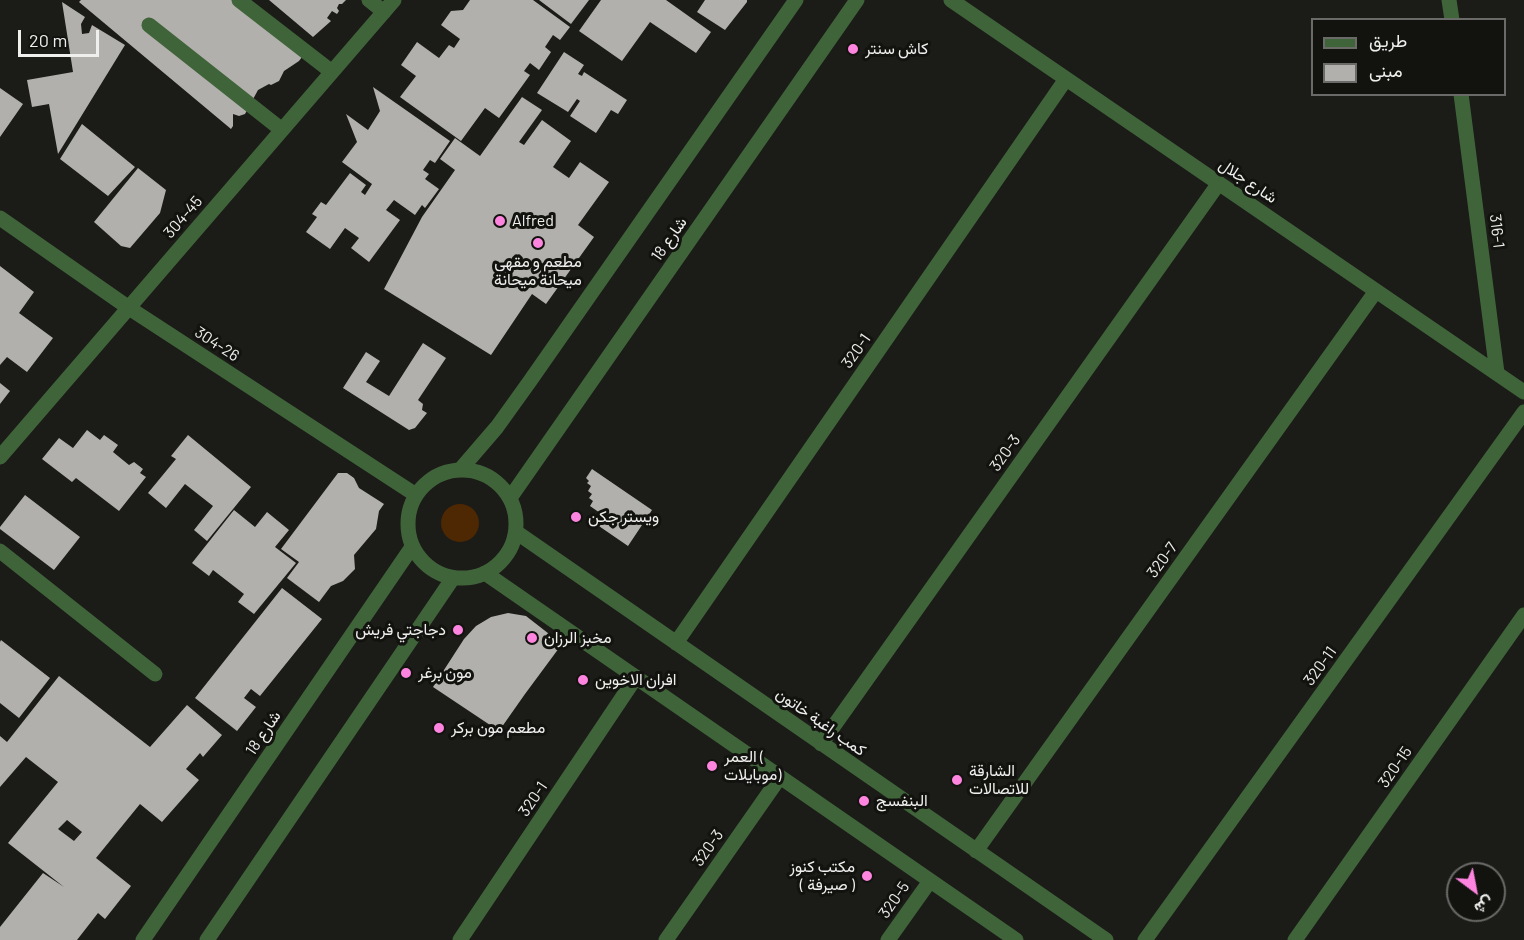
<!DOCTYPE html>
<html>
<head>
<meta charset="utf-8">
<style>
  body { margin:0 }
  #map { position:relative; width:1524px; height:940px; overflow:hidden; background:#1b1b18; font-family:Barlow,Vazirmatn,sans-serif }
  canvas { display:block }
  .legend { position:absolute; left:1311px; top:18px; width:195px; height:78px; box-sizing:border-box; background:#12120f; border:2px solid #6a6b68; margin:0; padding:8px 10px; list-style:none; font-size:18px; color:#eff0ee }
  .legend li { display:flex; align-items:center; gap:12px; height:30px }
  .legend b { width:30px; border:2px solid #6a6b68 }
  .north { position:absolute; left:1446px; top:862px; width:60px; height:60px; box-sizing:border-box; background:#12120f; border:2px solid #6a6b68; border-radius:50%; rotate:148deg; font-size:16px; font-weight:700; line-height:24px; text-align:center; color:#eff0ee }
  .north::after { content:''; display:block; margin:auto; width:21px; height:27px; background:#fe85df; clip-path:polygon(50% 0,100% 100%,50% 72%,0 100%) }
  .scale { position:absolute; left:18px; top:30px; width:81px; height:27px; box-sizing:border-box; border:3px solid #eff0ee; border-top:0; padding-left:8px; font-size:18px; line-height:21px; white-space:nowrap; color:#eff0ee; -webkit-text-stroke:4px #12120f; paint-order:stroke }
</style>
</head>
<body>
<div id="map">
<canvas width="1524" height="940"></canvas>
<ul class="legend">
<li><b style="height:8px;background:#40643a"></b>طريق</li>
<li><b style="height:16px;background:#b2b0ac"></b>مبنى</li>
</ul>
<div class="north">ش</div>
<div class="scale">20 m</div>
</div>
<script>
const ctx = document.querySelector('canvas').getContext('2d');
ctx.lineJoin = 'round';
function paint(path, color) {
  ctx.fillStyle = color;
  ctx.fill(path, 'evenodd');
}
function trace(path, color, width, dash) {
  ctx.strokeStyle = color;
  ctx.lineWidth = width;
  ctx.lineCap = dash ? 'butt' : 'round';
  ctx.setLineDash(dash || []);
  ctx.stroke(path);
}
function drawText(font, color, halo, rows, align = 'center') {
  ctx.font = font + ' Barlow,Vazirmatn,sans-serif';
  ctx.lineWidth = 6;
  ctx.setLineDash([]);
  ctx.textBaseline = 'middle';
  ctx.strokeStyle = halo;
  ctx.fillStyle = color;
  for (const [text, x, y, turn = 0] of rows) {
    ctx.save();
    ctx.translate(x, y);
    ctx.rotate((+turn || 0) * Math.PI / 180);
    ctx.textAlign = isNaN(turn) ? turn : align;
    if (halo) ctx.strokeText(text, 0, 0);
    ctx.fillText(text, 0, 0);
    ctx.restore();
  }
}
paint(new Path2D(`
  M441 523a19 19 0 1 1 38 0a19 19 0 1 1-38 0Z`), '#4e2802');
paint(new Path2D(`
  M81,0H248L308,49L299,61L284,71L279,81L271,85L269,84L258,90L245,114L239,116L233,114V126L231,129L79,2Z
  M269,0H346L342,4H339L337,8L339,11L337,14L332,11L327,18L331,21L313,37Z
  M470,0H533L570,27L560,40L553,35L545,47L551,52L539,70L530,63L524,71L530,75L499,118L485,108L461,141L400,97L416,76L401,65L417,42L439,58L449,45L454,48L460,39L441,25L451,11L463,10Z
  M539,0H589L571,24Z
  M601,0H666L711,32L696,53L650,22L622,61L579,31Z
  M705,0H747V2L725,30L697,12Z
  M62,2L85,17L81,24L82,34L89,33L92,25L125,45L58,154L49,104L32,107L27,80L73,72Z
  M564,52L584,65L578,74L582,76L584,72L627,100L618,114L611,110L596,133L570,116L580,101L577,99L568,112L537,93Z
  M373,87L450,141L435,163L430,160L423,170L429,174L425,179L439,189L425,208L422,205L415,215L394,200L386,210L400,220L369,262L351,248L359,238L345,228L330,249L306,232L317,217L312,214L321,202L326,205L350,173L366,185L361,192L365,195L372,184L342,162L357,142L346,114L368,130L380,111Z
  M0,88L23,104L0,137Z
  M522,97L542,110L519,142L524,145L542,120L571,141L553,167L569,178L580,162L609,182L578,225L594,237L546,304L532,294L491,355L384,289L422,217L455,170L440,159L455,138L480,156Z
  M82,124L135,167L108,196L60,159Z
  M138,168L166,190L160,213L130,248L121,246L94,222Z
  M0,266L34,292L19,313L53,338L27,372L7,357L0,365Z
  M423,343L446,358L418,400L423,404L422,410L427,413L415,428L409,430L343,388L366,352L380,361L366,382L389,396Z
  M0,383L10,391L0,404Z
  M87,430L100,440L104,435L118,445L113,452L129,465L134,462L143,469L140,473L146,477L119,511L76,478L72,482L42,459L59,438L73,448Z
  M188,435L251,487L207,541L194,530L213,506L185,484L166,508L148,493L176,459L171,456Z
  M592,469L652,510L628,546L593,522L600,513L590,506L593,501L589,498L592,494L588,491L591,486L587,483L589,481L586,478Z
  M338,473H347L354,478L359,488L384,504L379,511L376,529L354,555L355,569L343,581L331,586L319,602L287,578L299,562L281,549Z
  M25,495L80,537L54,570L0,529V527Z
  M234,510L255,527L267,512L289,530L275,547L296,563L254,614L238,602L244,594L213,570L209,576L192,563Z
  M282,588L322,619L260,696L251,689L244,698L256,707L237,731L195,698Z
  M508,613L526,616L562,644L525,694L499,731L433,687L464,639L476,626L491,617Z
  M1,640L50,678L19,718L0,703V642Z
  M59,676L150,747L187,705L222,735L203,757L200,753L186,769L199,780L162,822L140,804L96,858L131,886L105,919L98,913L77,940H0V927L43,873L64,887L8,843L58,782L26,757L0,787V736L7,742ZM67,820L82,832L74,841L58,829Z`), '#b2b0ac');
trace(new Path2D(`
  M239,0L332,72
  M369,0L384,12
  M951,0L1524,392
  M1449,0L1452,20
  M149,25L282,130
  M1461,94L1497,373
  M0,218L129,308L416,495
  M0,457L394,0
  M408 524a54 54 0 1 1 108 0a54 54 0 1 1-108 0Z
  M460,470L497,427L530,381L796,0
  M510,498L857,0
  M516,532L1106,940
  M0,551L155,674
  M485,573L1016,940
  M676,643L1066,79
  M821,744L1219,183
  M976,851L1376,291
  M143,940L412,547
  M207,940L453,578
  M460,940L636,677
  M666,940L780,777
  M888,940L930,881
  M1145,940L1524,412
  M1295,940L1524,615`), '#40643a', 15);
for (const [x, y, r, color] of [
  [853,49,6,"#fe85df"],
  [500,221,6,"#fe85df"],
  [538,243,6,"#fe85df"],
  [576,517,6,"#fe85df"],
  [458,630,6,"#fe85df"],
  [532,638,6,"#fe85df"],
  [406,673,6,"#fe85df"],
  [583,680,6,"#fe85df"],
  [439,728,6,"#fe85df"],
  [712,766,6,"#fe85df"],
  [957,780,6,"#fe85df"],
  [864,801,6,"#fe85df"],
  [867,876,6,"#fe85df"]
]) {
  const dot = new Path2D();
  dot.arc(x, y, r, 0, 2 * Math.PI);
  ctx.fillStyle = color;
  ctx.fill(dot);
  trace(dot, '#12120f', 2);
}
drawText('16px', '#eff0ee', '#12120f', [
  ["كاش سنتر",865,49],
  ["Alfred",512,221],
  ["مطعم و مقهى",538,262,"center"],
  ["ميحانة ميحانة",538,280,"center"],
  ["ويستر جكن",588,517],
  ["دجاجتي فريش",446,630,"right"],
  ["مخبز الرزان",544,638],
  ["مون برغر",418,673],
  ["افران الاخوين",595,680],
  ["مطعم مون بركر",451,728],
  ["العمر (",724,757],
  ["موبايلات)",724,775],
  ["الشارقة",969,771],
  ["للاتصالات",969,789],
  ["البنفسج",876,801],
  ["مكتب كنوز",855,867,"right"],
  ["( صيرفة )",855,885,"right"]
], 'left');
drawText('16px', '#eff0ee', '#12120f', [
  ["شارع جلال",1248,181,34],
  ["304-45",183,217,-49],
  ["316-1",1497,231,83],
  ["شارع 18",669,239,-55],
  ["304-26",217,344,33],
  ["320-1",856,351,-55],
  ["320-3",1005,453,-55],
  ["320-7",1162,560,-54],
  ["320-11",1320,666,-54],
  ["كمب راغبة خاتون",821,722,35],
  ["شارع 18",263,733,-56],
  ["320-15",1395,767,-55],
  ["320-1",533,799,-56],
  ["320-3",708,848,-55],
  ["320-5",894,900,-55]
]);
</script>
</body>
</html>
